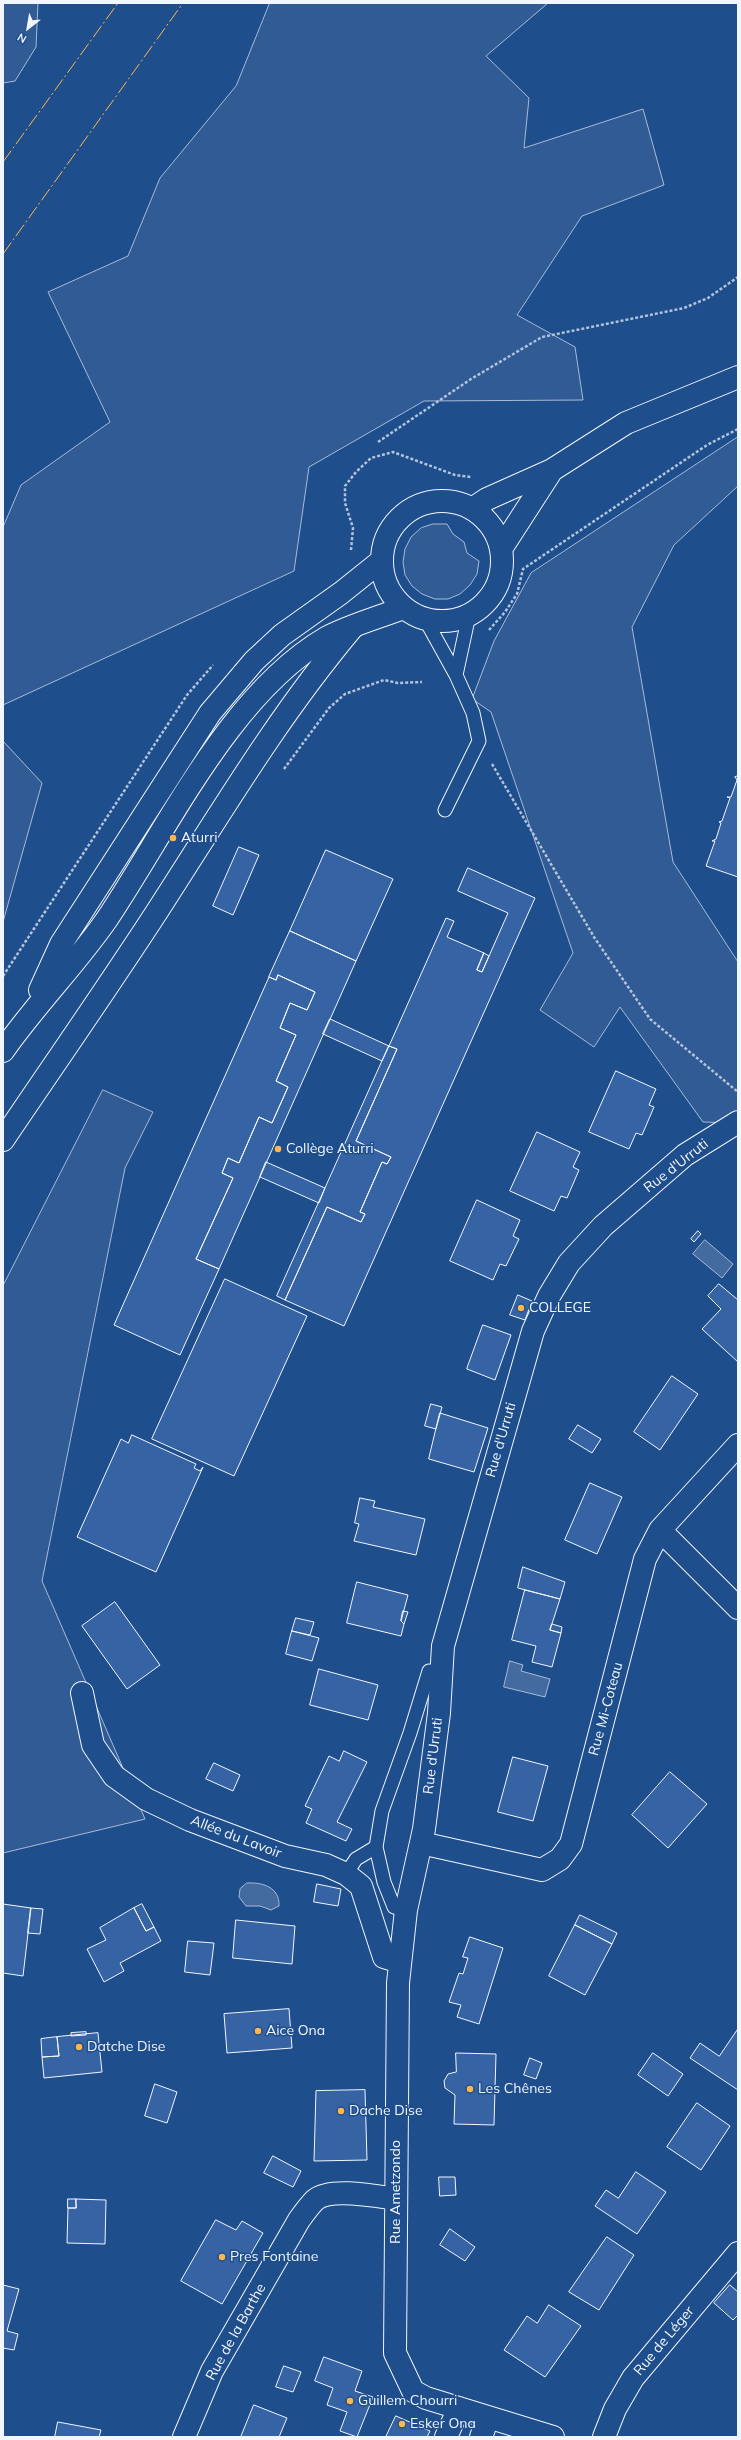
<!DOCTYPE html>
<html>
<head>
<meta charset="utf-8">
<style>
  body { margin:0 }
  #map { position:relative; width:741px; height:2440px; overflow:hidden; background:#1f4e8c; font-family:Mulish,sans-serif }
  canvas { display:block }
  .frame { position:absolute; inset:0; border:4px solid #f2f6ff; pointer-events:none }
  .north { position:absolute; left:8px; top:8px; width:40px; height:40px; -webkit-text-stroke:3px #1f4e8c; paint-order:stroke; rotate:211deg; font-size:11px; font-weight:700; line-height:16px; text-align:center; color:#f2f6ff }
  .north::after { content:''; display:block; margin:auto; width:14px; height:18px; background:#f2f6ff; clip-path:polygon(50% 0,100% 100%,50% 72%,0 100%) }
</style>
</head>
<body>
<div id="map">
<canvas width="741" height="2440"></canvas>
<div class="frame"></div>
<div class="north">N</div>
</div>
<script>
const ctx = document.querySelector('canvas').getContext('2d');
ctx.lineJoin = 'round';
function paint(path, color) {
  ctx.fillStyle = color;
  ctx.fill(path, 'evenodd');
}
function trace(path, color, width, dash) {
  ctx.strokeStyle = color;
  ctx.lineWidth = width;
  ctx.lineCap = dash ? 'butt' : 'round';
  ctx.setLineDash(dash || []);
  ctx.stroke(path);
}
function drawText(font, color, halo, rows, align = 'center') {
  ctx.font = font + ' Mulish,sans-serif';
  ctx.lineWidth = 3;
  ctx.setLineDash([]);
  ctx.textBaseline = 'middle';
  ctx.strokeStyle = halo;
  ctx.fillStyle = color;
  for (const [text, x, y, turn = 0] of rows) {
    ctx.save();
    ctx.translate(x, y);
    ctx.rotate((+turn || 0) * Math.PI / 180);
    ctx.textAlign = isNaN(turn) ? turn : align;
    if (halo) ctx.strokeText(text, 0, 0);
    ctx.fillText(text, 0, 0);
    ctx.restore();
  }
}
const built = new Path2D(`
  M3,3H38L36,47L15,81L3,83Z
  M270,3H548L486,56L529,98L524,148L643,109L664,185L582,216L517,315L575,347L583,400L424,401L309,467L294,571L3,705V527L21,485L110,422L48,292L128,256L160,178L236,86Z
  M738,437V486L674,545L632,627L673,862L738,962V1123L703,1122L620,1007L594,1047L540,1010L573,953L491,712L472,699L494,641L531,573Z
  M433,524H447L453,534L464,542L467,553L479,561L477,574L470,585L460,594L448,599H435L422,594L412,586L405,575L403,562L405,549L411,537L421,528Z
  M3,741L42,783L3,922Z
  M103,1090L153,1112L125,1168L42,1581L145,1819L3,1853V1286Z`);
paint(built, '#305b95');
trace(built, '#a8bbd7', 1);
const water = new Path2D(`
  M705,1240L733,1264L722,1278L693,1254Z
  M510,1661L523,1665L521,1671L550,1679L545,1697L504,1687Z
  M247,1883C262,1882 280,1887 279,1906L271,1910L260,1906H246L239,1897L240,1889Z`);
paint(water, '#446ba0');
trace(water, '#a8bbd7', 1);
const building = new Path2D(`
  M738,776V877L706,866L715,841H712L716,839L721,823L719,822L722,821L730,798L727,797H731L737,780L735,777Z
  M239,847L259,855L233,915L213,906Z
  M326,850L393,879L356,961L290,931Z
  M468,868L535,898L344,1326L285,1300L327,1207L361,1222L365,1214L360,1212L382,1162L387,1164L391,1157L356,1141L397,1049L389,1046L446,918L454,921L447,937L484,953L477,970L482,972L508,913L458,891Z
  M290,931L356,961L219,1269L196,1259L233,1178L222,1173L228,1158L239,1163L259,1117L272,1123L288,1087L276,1081L296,1035L280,1028L290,1003L307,1010L315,992L278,975L276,980L269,977Z
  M484,953L489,956L482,972L477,970Z
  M278,975L315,992L307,1010L290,1003L280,1028L296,1035L276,1081L288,1087L272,1123L259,1117L239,1163L228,1158L222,1173L233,1178L196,1259L219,1269L180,1355L114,1325L269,977L276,980Z
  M330,1019L389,1046L382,1061L323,1034Z
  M389,1046L397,1049L356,1141L391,1157L387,1164L382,1162L360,1212L365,1214L361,1222L327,1207L285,1300L277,1296Z
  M616,1071L656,1089L649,1105L654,1107L642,1135L636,1133L629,1149L589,1132Z
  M537,1132L580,1152L573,1167L579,1170L567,1198L561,1196L554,1211L510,1191Z
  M266,1162L325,1188L319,1203L260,1177Z
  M477,1200L520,1220L513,1236L519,1239L506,1266L500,1264L493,1280L450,1261Z
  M698,1231L701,1234L694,1242L691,1239Z
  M225,1279L307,1316L234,1476L152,1439Z
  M719,1284L738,1300V1362L702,1329L721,1309L708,1296Z
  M518,1295L532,1301L525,1320L510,1315Z
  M483,1325L511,1335L495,1380L467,1369Z
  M672,1376L698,1394L660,1450L634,1432Z
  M431,1404L442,1407L436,1429L425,1426Z
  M440,1413L488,1428L474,1472L429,1459Z
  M578,1425L601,1439L592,1453L569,1439Z
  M132,1435L196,1464L194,1468L200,1471L203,1467L156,1572L77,1537L121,1439L128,1443Z
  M590,1483L622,1497L597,1554L565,1540Z
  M360,1498L375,1501L373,1507L425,1519L416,1555L354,1541L359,1524L355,1523Z
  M523,1567L565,1582L560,1599L518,1588Z
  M357,1582L408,1595L401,1621L404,1624L401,1636L347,1623Z
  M525,1590L560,1599L550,1630L561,1633L552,1667L532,1662L536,1646L512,1640Z
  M115,1602L160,1665L127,1689L82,1626Z
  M403,1611L408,1612L404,1624L401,1621Z
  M296,1618L314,1622L310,1635L292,1631Z
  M552,1624L562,1627L561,1633L550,1630Z
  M292,1631L319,1638L312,1661L286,1654Z
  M319,1669L378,1685L368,1720L310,1705Z
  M344,1751L367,1762L337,1822L352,1829L346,1841L306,1823L312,1809L305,1806L329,1756L339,1761Z
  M513,1757L548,1766L533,1821L498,1812Z
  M214,1763L240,1775L233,1791L206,1779Z
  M670,1772L707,1804L668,1848L632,1815Z
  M317,1884L341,1889L338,1906L314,1902Z
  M3,1904L31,1908L23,1976L3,1973Z
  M142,1904L154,1927L146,1931L134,1908Z
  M31,1908L43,1909L40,1934L28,1933Z
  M134,1908L146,1931L154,1927L161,1941L120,1963L124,1971L104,1982L87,1949L106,1940L100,1928Z
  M580,1915L617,1933L612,1944L575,1925Z
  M236,1920L295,1926L292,1964L233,1958Z
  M575,1925L612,1944L585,1995L549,1976Z
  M470,1937L503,1948L479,2024L457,2017L461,2005L449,2002L459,1973L463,1974L468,1958L463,1957Z
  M188,1941L214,1943L210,1975L185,1972Z
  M289,2009L292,2048L227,2053L224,2014Z
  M738,2029V2090L690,2058L700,2043L719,2056Z
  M86,2032V2035L71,2036V2033Z
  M98,2033L102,2072L44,2078L42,2057L59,2056L57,2037Z
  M57,2037L59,2056L42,2057L41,2039Z
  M456,2053L496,2054L494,2125L454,2124L455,2095L445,2088L444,2081L448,2074L456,2072Z
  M653,2053L683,2074L668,2096L638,2075Z
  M530,2058L542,2063L536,2079L524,2075Z
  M155,2084L177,2092L167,2123L145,2116Z
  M365,2090L367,2160L314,2161L316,2091Z
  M697,2103L730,2126L701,2170L667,2147Z
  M273,2156L301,2171L293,2187L264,2173Z
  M636,2172L666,2192L637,2234L595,2206L606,2190L618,2198Z
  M439,2177H455L456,2195L440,2196Z
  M68,2199H76V2208H68Z
  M76,2199L106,2200L105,2244L67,2243L68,2208H76Z
  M216,2220L236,2230L242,2221L263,2233L222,2304L181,2281Z
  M450,2229L475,2247L465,2261L440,2245Z
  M607,2237L634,2255L599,2310L569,2292Z
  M3,2285L19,2289L7,2331L18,2334L14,2350L3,2348Z
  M730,2285L738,2292V2315L733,2320L714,2303Z
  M549,2305L581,2326L545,2377L504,2350L527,2316L537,2323Z
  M324,2357L362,2371L355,2391L373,2397L357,2437L340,2431L347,2412L327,2405L333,2388L315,2381Z
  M284,2366L301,2372L293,2392L276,2387Z
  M254,2405L287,2418L279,2437H241Z
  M396,2416L430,2431L427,2437H386Z
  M58,2422L101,2430L99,2437H55Z`);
paint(building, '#3563a3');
trace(building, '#f2f6ff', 1);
const service = new Path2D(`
  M425,619L456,675L473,713L479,741L445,810
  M456,675L469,615
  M346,1874L356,1859L376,1847
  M406,1910L394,1907L384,1882L376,1847L382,1811L410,1733L429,1671L440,1673`);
const minor = new Path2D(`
  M3,1140C55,1063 108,987 158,910C220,814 278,716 352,628
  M660,1530L738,1608
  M82,1693L93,1745L114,1776L146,1799L190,1820L285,1856L326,1865L346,1874L361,1886L384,1957L400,1962
  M421,1843L542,1870L560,1859L571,1844L645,1559L660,1530L738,1445
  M184,2437L212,2371L299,2220C304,2213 309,2206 315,2200C330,2187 376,2196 396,2199
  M446,2437L459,2408
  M481,2437L488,2418
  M553,2437L426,2398L413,2391L395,2353L398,1983L406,1910L424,1829L439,1713L443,1646L533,1331L549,1296L569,1263L603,1226L685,1155L738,1122
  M604,2437L615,2409L633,2378L738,2253`);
const secondary = new Path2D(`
  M382 561a60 60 0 1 1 120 0a60 60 0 1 1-120 0Z
  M472,509L487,499L552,470L626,423L738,377
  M501,549L552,470
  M40,990L61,944L210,713L254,661L282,635L341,593L381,561
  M3,1051C35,1005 76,964 107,919C168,828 230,694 326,638C348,626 380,617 403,608`);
trace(service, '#f2f6ff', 15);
trace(minor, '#f2f6ff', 24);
trace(secondary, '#f2f6ff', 24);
trace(new Path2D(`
  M378,442L471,379L542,337L684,308L708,298L738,277
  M351,550L353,528L345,503V486L356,472L371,458L393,452L455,475L471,477
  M489,630L505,612L517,594L523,569L707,445L738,429
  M492,764L594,937L650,1019L738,1092
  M284,769L329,708L345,694L384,680L398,683L422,682
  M3,976L187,695L213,665`), '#b3c4dc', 2.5, [3, 2]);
trace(service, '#1f4e8c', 13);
trace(minor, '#1f4e8c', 22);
trace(secondary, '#1f4e8c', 22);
trace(new Path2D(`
  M3,162L118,3
  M3,254L183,3`), '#ffb74d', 1, [14, 3, 2, 3]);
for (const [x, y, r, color] of [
  [173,838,4,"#ffb74d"],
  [278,1149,4,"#ffb74d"],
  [521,1308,4,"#ffb74d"],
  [258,2031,4,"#ffb74d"],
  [79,2047,4,"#ffb74d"],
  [470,2089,4,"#ffb74d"],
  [341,2111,4,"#ffb74d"],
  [222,2257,4,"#ffb74d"],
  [350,2401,4,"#ffb74d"],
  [402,2424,4,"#ffb74d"]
]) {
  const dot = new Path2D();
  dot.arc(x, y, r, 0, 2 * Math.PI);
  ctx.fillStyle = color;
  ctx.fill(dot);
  trace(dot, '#1f4e8c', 1.5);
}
drawText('14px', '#f2f6ff', '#1f4e8c', [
  ["Aturri",181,838],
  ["Collège Aturri",286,1149],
  ["COLLEGE",529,1308],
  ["Aice Ona",266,2031],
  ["Datche Dise",87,2047],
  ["Les Chênes",478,2089],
  ["Dache Dise",349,2111],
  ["Pres Fontaine",230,2257],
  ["Guillem Chourri",358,2401],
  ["Esker Ona",410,2424]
], 'left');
drawText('14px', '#f2f6ff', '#1f4e8c', [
  ["Rue d'Urruti",676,1166,-38],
  ["Rue d'Urruti",501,1440,-74],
  ["Rue Mi-Coteau",606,1709,-75],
  ["Rue d'Urruti",433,1756,-83],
  ["Allée du Lavoir",236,1837,21],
  ["Rue Ametzondo",396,2192,-90],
  ["Rue de la Barthe",236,2332,-61],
  ["Rue de Léger",664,2341,-50]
]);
</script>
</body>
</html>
